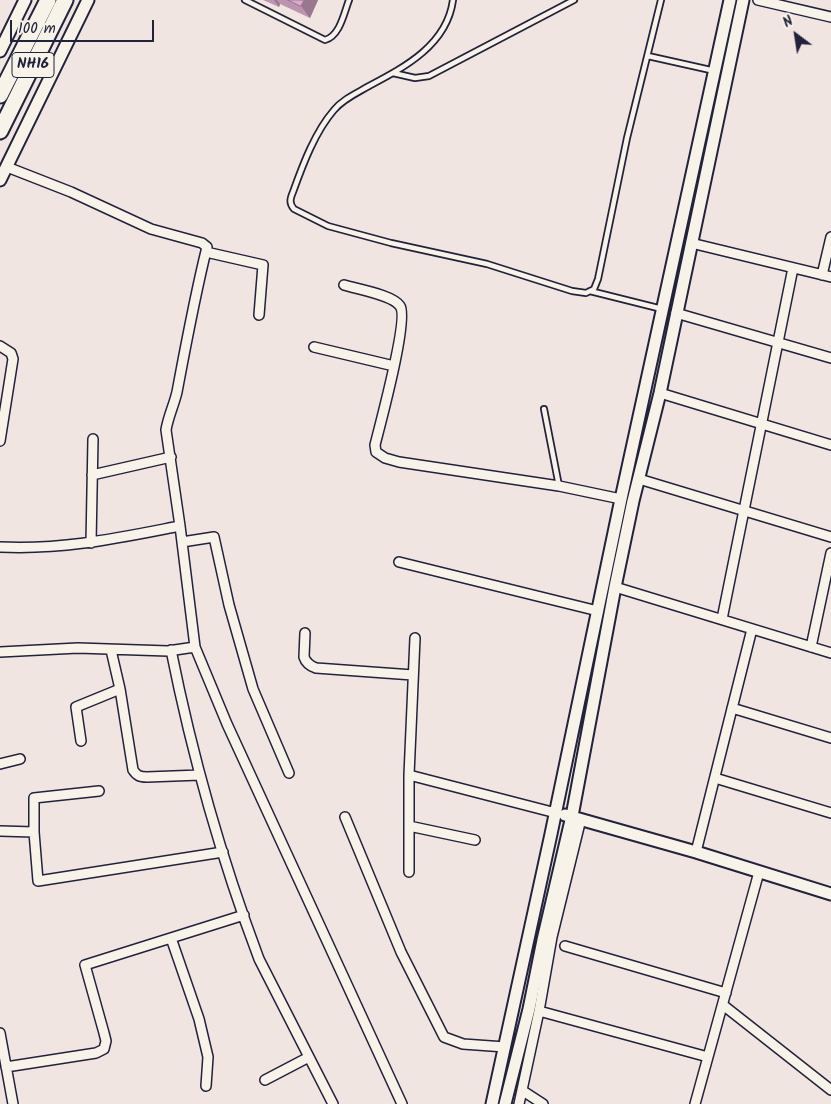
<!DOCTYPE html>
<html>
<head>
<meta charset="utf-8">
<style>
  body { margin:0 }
  #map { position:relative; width:831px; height:1104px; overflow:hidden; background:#f1e5e2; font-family:Kalam,sans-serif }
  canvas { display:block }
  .north { position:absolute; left:771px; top:10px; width:50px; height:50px; -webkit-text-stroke:4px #f7f3e8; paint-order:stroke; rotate:329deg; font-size:14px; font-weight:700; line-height:20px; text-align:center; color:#22223b }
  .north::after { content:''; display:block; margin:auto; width:18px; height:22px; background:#22223b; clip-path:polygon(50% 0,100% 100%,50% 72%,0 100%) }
  .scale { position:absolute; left:10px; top:20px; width:144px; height:22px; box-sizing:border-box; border:2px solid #22223b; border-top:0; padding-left:6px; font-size:15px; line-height:18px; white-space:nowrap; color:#22223b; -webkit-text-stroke:4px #f7f3e8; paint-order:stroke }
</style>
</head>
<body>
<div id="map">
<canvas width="831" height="1104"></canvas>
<div class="north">N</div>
<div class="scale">100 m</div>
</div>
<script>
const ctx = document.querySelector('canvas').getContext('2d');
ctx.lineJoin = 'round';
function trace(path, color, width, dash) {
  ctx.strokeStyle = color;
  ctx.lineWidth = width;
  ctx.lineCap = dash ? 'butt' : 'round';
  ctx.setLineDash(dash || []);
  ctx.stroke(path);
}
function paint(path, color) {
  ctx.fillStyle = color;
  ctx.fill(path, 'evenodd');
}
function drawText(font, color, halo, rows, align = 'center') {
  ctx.font = font + ' Kalam,sans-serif';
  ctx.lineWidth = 5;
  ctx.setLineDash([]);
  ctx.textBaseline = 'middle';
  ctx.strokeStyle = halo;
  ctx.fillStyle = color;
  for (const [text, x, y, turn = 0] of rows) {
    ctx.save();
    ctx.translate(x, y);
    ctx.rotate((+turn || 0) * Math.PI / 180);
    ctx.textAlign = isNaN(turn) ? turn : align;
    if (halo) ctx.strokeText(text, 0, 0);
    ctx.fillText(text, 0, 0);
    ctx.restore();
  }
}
const service = new Path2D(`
  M245,0L325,40C340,36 344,13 349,0
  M453,0C447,45 405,67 369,86C357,93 343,99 334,110C315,132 303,164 293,192C290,199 289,203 294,209L328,226L391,243L487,264L572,291L586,293L594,289L598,279L627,138L661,0
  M648,56L715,71
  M393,73L415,78L429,76L574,0
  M590,291L662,309
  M544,409L559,486`);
const minor = new Path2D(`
  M758,0L831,17
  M7,167L71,192L151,229L202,243L207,247C195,295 186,344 177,392C174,405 168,417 166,430L180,526
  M691,243L831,277
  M206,252L263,265L259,315
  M822,275L831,237
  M344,285C357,289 393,295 400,306C409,318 380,425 375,445L376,452L385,458L399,462L559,486L621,499
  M676,313L831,358
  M0,346L11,353L13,359L0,441
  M314,347L394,366
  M660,393L831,445
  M92,475L171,457
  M639,479L831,537
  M182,542L214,537L229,605L253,689L289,773
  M91,543L93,439
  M0,547C64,550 118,538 180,526L195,647L168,651L78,648L0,652
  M399,562L598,611
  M615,587L831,653
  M722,619L793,268
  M305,633L304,657C306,663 310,666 316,668L413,675
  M415,638L409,775L556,813
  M195,647L227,724L402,1104
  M811,647L831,553
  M171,650C192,755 221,858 259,959L333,1104
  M120,689L133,770C137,776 140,777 147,777L200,775
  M732,708L831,738
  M81,741L76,707L120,689L111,650
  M0,764L20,759
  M715,778L831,813
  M345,817L401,952L444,1037L463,1044L505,1047
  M409,826L475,840
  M0,831L34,832V798L99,791
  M34,832L38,881L223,852
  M696,852L752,629
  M409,872V775
  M171,938L199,1019L208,1057L206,1086
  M565,946L726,993
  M723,1005L831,1090
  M539,1011L708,1057
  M0,1033L13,1104
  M6,1067L96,1053L104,1049L106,1041L104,1033L85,965L244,915
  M265,1080L309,1057
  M523,1091L543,1104
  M519,1104L539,1011L552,937L581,819
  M695,1104L759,872`);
const tertiary = new Path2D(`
  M0,51L25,0
  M0,180L88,0
  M565,815L696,852L831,894
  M492,1104L551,834L621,499L730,0
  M505,1104L529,1009L543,940L572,816L615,587L633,501L660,393L743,0`);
const trunk = new Path2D(`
  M0,95L48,0
  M0,131L65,0`);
trace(service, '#22223b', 8);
trace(minor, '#22223b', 12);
trace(tertiary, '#22223b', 15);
trace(trunk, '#22223b', 19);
trace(service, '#f7f3e8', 4.5);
trace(minor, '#f7f3e8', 9);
trace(tertiary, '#f7f3e8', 11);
trace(trunk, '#f7f3e8', 15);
paint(new Path2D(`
  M263,0H318L310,18L280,4L279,7Z`), '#bc94af');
paint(new Path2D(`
  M274,0H277L280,4L279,7Z
  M304,0H318L310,18L301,6Z`), '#99788f');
const building = new Path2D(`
  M288,0H304L301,6Z`);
paint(building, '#dbaccc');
trace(building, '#99788f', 1);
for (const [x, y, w] of [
  [33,65,42]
]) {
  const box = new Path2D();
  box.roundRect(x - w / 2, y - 12.5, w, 25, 4);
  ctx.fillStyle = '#f7f3e8';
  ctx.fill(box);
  trace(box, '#22223b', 1);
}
drawText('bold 15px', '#22223b', null, [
  ["NH16",33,65]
]);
</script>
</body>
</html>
